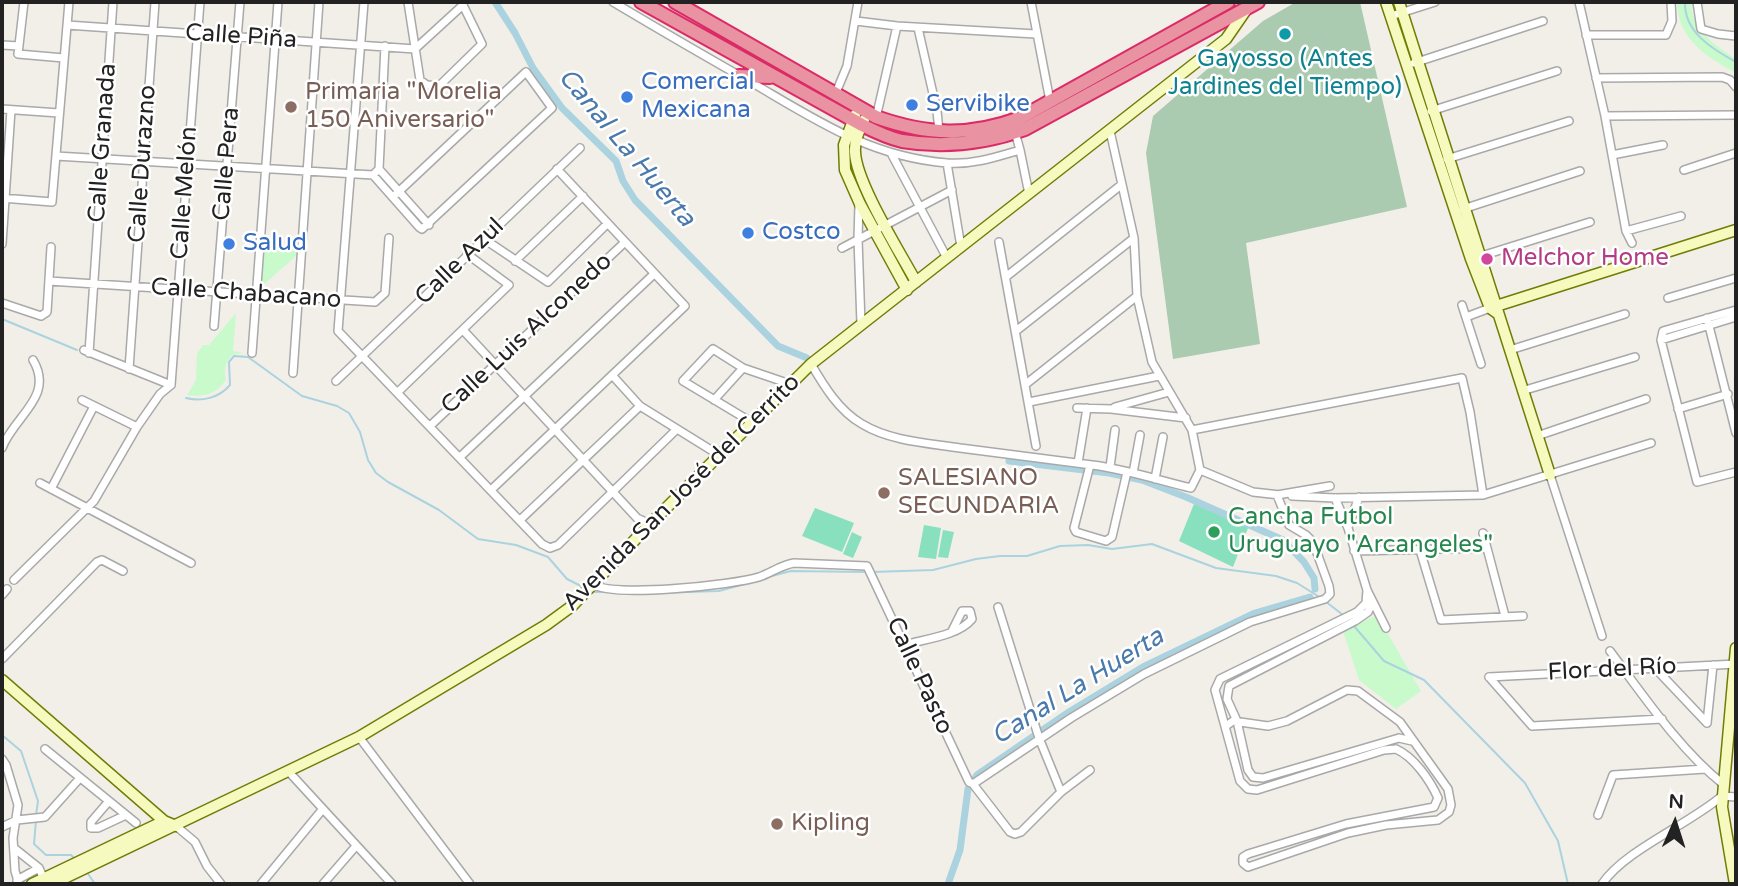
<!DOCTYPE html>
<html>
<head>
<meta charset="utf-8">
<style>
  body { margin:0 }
  #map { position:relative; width:1738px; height:886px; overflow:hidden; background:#f2efe9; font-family:"Varela Round",sans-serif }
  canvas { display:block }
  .frame { position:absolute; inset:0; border:4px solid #222; pointer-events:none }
  .north { position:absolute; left:1640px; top:788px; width:70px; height:70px; -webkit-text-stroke:5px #fff; paint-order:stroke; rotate:3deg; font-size:19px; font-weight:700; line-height:28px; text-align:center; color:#222 }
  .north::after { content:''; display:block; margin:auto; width:24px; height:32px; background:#222; clip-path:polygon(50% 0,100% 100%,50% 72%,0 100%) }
</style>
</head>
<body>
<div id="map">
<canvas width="1738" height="886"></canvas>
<div class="frame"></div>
<div class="north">N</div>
</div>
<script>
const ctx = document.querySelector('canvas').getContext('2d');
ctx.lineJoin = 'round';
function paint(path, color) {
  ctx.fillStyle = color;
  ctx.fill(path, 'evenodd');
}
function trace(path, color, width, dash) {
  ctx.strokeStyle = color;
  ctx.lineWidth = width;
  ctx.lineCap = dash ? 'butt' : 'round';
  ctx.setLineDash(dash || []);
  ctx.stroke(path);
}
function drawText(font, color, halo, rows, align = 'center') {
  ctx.font = font + ' "Varela Round",sans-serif';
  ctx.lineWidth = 5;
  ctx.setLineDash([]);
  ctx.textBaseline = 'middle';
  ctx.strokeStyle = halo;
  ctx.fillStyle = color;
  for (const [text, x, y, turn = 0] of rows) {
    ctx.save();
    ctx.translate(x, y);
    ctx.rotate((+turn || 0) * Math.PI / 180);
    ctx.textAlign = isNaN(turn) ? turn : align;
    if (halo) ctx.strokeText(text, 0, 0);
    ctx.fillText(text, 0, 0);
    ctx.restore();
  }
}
paint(new Path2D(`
  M1296,2H1360L1407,207L1246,243L1260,344L1173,359L1146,153L1153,116L1263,21Z`), '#aacbaf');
paint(new Path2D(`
  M1677,2H1691C1691,30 1715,45 1736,59V73C1707,57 1678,40 1677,2Z
  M264,245L297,248V255L260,288Z
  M236,313L233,351L243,353L232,355C226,362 223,370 226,379C217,395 203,397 187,395L196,380L197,354L203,345H209Z
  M1377,615L1421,691L1396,709L1359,680L1343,631Z`), '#c8facc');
paint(new Path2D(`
  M1196,499L1250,523L1233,567L1179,541Z
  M815,508L854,523L842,552L802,536Z
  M924,525L941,528L936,559L918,557Z
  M943,530L954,532L948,558L938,557Z
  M852,532L862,537L853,558L843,554Z`), '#88e0be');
trace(new Path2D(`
  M1685,2C1684,32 1712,49 1736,62
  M2,319L77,350
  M186,398C202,402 219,398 230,385L229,362L234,356L248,357L302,396L337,406L349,413L360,432L368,460L376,473L388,482L439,510L478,539L516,545L548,557L567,579L583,587
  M872,572L933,570L976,559L1000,556H1027L1060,546L1088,545L1112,549L1152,544L1216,568L1276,576L1297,583L1321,598
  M768,577L791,571L866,572
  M592,592H607
  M655,593L719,591L752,582
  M1325,601L1343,615
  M1354,626L1384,661L1424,680L1525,783L1558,841L1568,884
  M2,735L21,751L38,801L36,815
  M36,820L34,844L46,855H71L75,859
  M86,871L95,884`), '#aad3df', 2);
trace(new Path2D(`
  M495,2L515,33L533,68L562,108L616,161L623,181L635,200L778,346L807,358
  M1009,461L1109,473L1142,480L1186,497L1283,540L1304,562L1314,578L1315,589
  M948,884L960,850L968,789L977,775L1069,712L1143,667L1255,613L1310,597`), '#aad3df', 7);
const street = new Path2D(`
  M24,2L18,54L64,58
  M364,2L338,331L542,544L550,548L558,545L677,429
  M408,2L420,80L427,85L439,86L482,44L462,3
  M613,2C660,30 708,58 756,85C819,122 872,157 947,163C973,165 996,157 1020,150L1015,132
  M1031,2L1050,101
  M1579,2L1605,116L1626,231L1632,243
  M1697,2L1701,29L1718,34L1736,36
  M1391,16L1435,2
  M856,21L897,26L1036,34
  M67,25L415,49L463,5
  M918,28L937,111L939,131
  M1586,35H1666L1672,21L1671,2
  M2,45L19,46
  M1414,63L1543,21
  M1596,78L1722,77L1730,80L1736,87
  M835,95L847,66L858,2
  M2,109L59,113
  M1431,111L1557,71
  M1605,116L1736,115
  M876,118L897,26
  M1110,131L1134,238L1137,296L1152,362L1192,430L1200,470
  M1020,150L1029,194
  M891,153L947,258
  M1612,155L1663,145
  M56,156L373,175L379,169
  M1447,159L1569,121
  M947,163L961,247
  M379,169L385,46
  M379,169L429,225
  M1684,170L1736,153
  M373,175L419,227L422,229L552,108L526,72L393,197
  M2,198L52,202L69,2
  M859,204L858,239L861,324
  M1463,209L1580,171
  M1626,231L1681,216
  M484,239L548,282L607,224
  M999,242L1036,446
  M2,244L11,110
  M842,248L952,190
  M1475,258L1590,222
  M515,261L583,196
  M1007,276L1121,185
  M49,281L375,302L385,293L389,238
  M1668,298L1736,278
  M2,303L41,316L47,312L51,247
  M1462,305L1481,364
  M1736,310L1663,331L1661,340L1697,482L1736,472
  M1466,317L1490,308
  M1707,318L1736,433
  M214,326L240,2
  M463,330L637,518L650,524
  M1016,331L1134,238
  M1661,340L1736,317
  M84,350L171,385
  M1510,350L1625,314
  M89,353L113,2
  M252,353L278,2
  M811,364C824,386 839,411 862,424C890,441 927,443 960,448C1004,454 1048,459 1092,465C1125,469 1158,480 1191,488L1200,470
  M129,369L155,2
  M293,373L319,2
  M612,375L640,406L719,455
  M336,381L580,148
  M1026,384L1137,296
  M171,385L200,2
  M1522,391L1635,357
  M398,392L509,285L467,254
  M82,400L137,427
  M714,400L743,368
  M1029,402L1159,376
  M1115,407L1169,392
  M1077,408L1111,409L1186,418
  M1678,409L1728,394
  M753,423L683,381L713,349L743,368L790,384
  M430,426L624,243
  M1192,430L1462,378L1470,412L1483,495
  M1537,436L1646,399
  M2,448C14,416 55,397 33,360
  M460,457L654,274
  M1078,463L1087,408
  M1090,465L1074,528L1076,532L1106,541L1112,537L1127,472
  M1110,467L1115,430
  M1200,470L1253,492L1280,495
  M1133,473L1140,435
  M1550,475L1602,636
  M1155,479L1163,437
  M40,483L191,563
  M51,489L94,406
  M491,490L685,306L557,169
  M1292,496L1335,498L1483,495L1651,443
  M1335,498L1348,528L1367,590L1386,628
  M520,520L640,406
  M1348,527L1359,497
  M1483,533L1505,616
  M1420,550L1441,620L1523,616
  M1354,551L1486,548
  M14,580L94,501L137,427L160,394L171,385
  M593,584C610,598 734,585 759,577C771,573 781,565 794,563L867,566L969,782L973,784L1010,832L1015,834L1021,832L1061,792L1090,770
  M1367,590L1366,603L1357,612L1220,679L1215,690L1240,781L1248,789L1257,790L1384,750L1396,749
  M2,595L7,589
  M1372,603L1368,612L1355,621L1229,686L1227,699L1237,721L1248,770L1253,777L1263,778L1399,738L1412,741
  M998,607L1039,738L1061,792
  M904,645C924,639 958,636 972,619L970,611H962L952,631
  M1610,651C1643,695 1680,750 1723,784
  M2,659L97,562L102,560L123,571
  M1654,667L1707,723
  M1489,677L1736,664
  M1489,677L1532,726L1662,719
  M1707,723L1713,665
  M1226,726L1233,721L1268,726L1287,721L1347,690L1358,691L1400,722L1448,789L1451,805L1449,812L1438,820L1386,825L1348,833L1248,867L1243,863V857L1248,854L1346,824L1434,807L1438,798C1430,780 1414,757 1396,749
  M359,737L470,884
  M45,749L136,823
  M2,759L6,765L18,805L13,838L15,871L19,884
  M289,772L392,884
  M973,784L1071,718L1144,674L1250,622L1325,599L1330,594L1329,586L1313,542L1306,535L1289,525L1277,495L1330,486
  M109,801L91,822V828H98L126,815
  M1598,815L1613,775L1705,769
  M176,826L195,842L207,866L221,884
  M2,827L17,820L45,817L80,778
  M14,848L39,868L46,884
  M17,880L39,868
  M261,884L322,810
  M323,884L356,846
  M1602,884C1625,850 1688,825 1722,796L1736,797`);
const secondary = new Path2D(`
  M1386,2L1471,259L1490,308L1497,313
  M1399,2L1550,475
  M855,115L844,145L845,170L860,204L907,290
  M864,120C859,130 854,141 855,152C856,183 900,252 916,282
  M1493,307L1736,230
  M2,680L164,821L176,826
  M32,884L164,821
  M52,884L359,737L546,625L572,606L650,524L811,364L1226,39L1246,10
  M1735,884L1722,807L1736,648`);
const highway = new Path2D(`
  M641,2L862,125C874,131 889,138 902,141C944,148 986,143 1025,129L1258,2
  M675,2L876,117C927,135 969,137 1020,118L1228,2
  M739,76L770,77`);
trace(street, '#a9a9a9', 10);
trace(secondary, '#707d05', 13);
trace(highway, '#dc2a67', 16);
trace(street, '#fff', 7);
trace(secondary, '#f7fabf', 10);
trace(highway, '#e892a2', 12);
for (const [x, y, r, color] of [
  [1285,34,7,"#0f9aa8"],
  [627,97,7,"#3f7fe0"],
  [912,105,7,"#3f7fe0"],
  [291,107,7,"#8d6e63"],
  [748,233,7,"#3f7fe0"],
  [229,244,7,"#3f7fe0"],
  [1487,259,7,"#d1479c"],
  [884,493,7,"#8d6e63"],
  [1214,532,7,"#2e9e5b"],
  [777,824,7,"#8d6e63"]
]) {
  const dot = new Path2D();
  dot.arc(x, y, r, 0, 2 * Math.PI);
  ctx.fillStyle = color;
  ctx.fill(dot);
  trace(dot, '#fff', 2.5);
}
drawText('24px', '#222', '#fff', [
  ["Calle Piña",241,37,4],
  ["Calle Granada",103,143,-86],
  ["Calle Durazno",143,164,-86],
  ["Calle Pera",227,164,-85],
  ["Calle Melón",185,193,-86],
  ["Calle Azul",460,262,-44],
  ["Calle Chabacano",246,294,4],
  ["Calle Luis Alconedo",527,334,-43],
  ["Avenida San José del Cerrito",682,493,-45],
  ["Flor del Río",1612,670,-3],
  ["Calle Pasto",919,676,65]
]);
drawText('24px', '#0d838f', '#fff', [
  ["Gayosso (Antes",1285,60],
  ["Jardines del Tiempo)",1285,88]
]);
drawText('24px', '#366cbe', '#fff', [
  ["Comercial",641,83],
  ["Mexicana",641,111],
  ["Servibike",926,105],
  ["Costco",762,233],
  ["Salud",243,244]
], 'left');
drawText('24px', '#785e54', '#fff', [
  ["Primaria \"Morelia",305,93],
  ["150 Aniversario\"",305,121],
  ["SALESIANO",898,479],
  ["SECUNDARIA",898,507],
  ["Kipling",791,824]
], 'left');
drawText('24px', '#b23c85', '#fff', [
  ["Melchor Home",1501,259]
], 'left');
drawText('24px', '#27864d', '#fff', [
  ["Cancha Futbol",1228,518],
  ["Uruguayo \"Arcangeles\"",1228,546]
], 'left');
drawText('italic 26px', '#4a7aab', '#fff', [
  ["Canal La Huerta",626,148,50],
  ["Canal La Huerta",1078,687,-32]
]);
</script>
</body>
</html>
